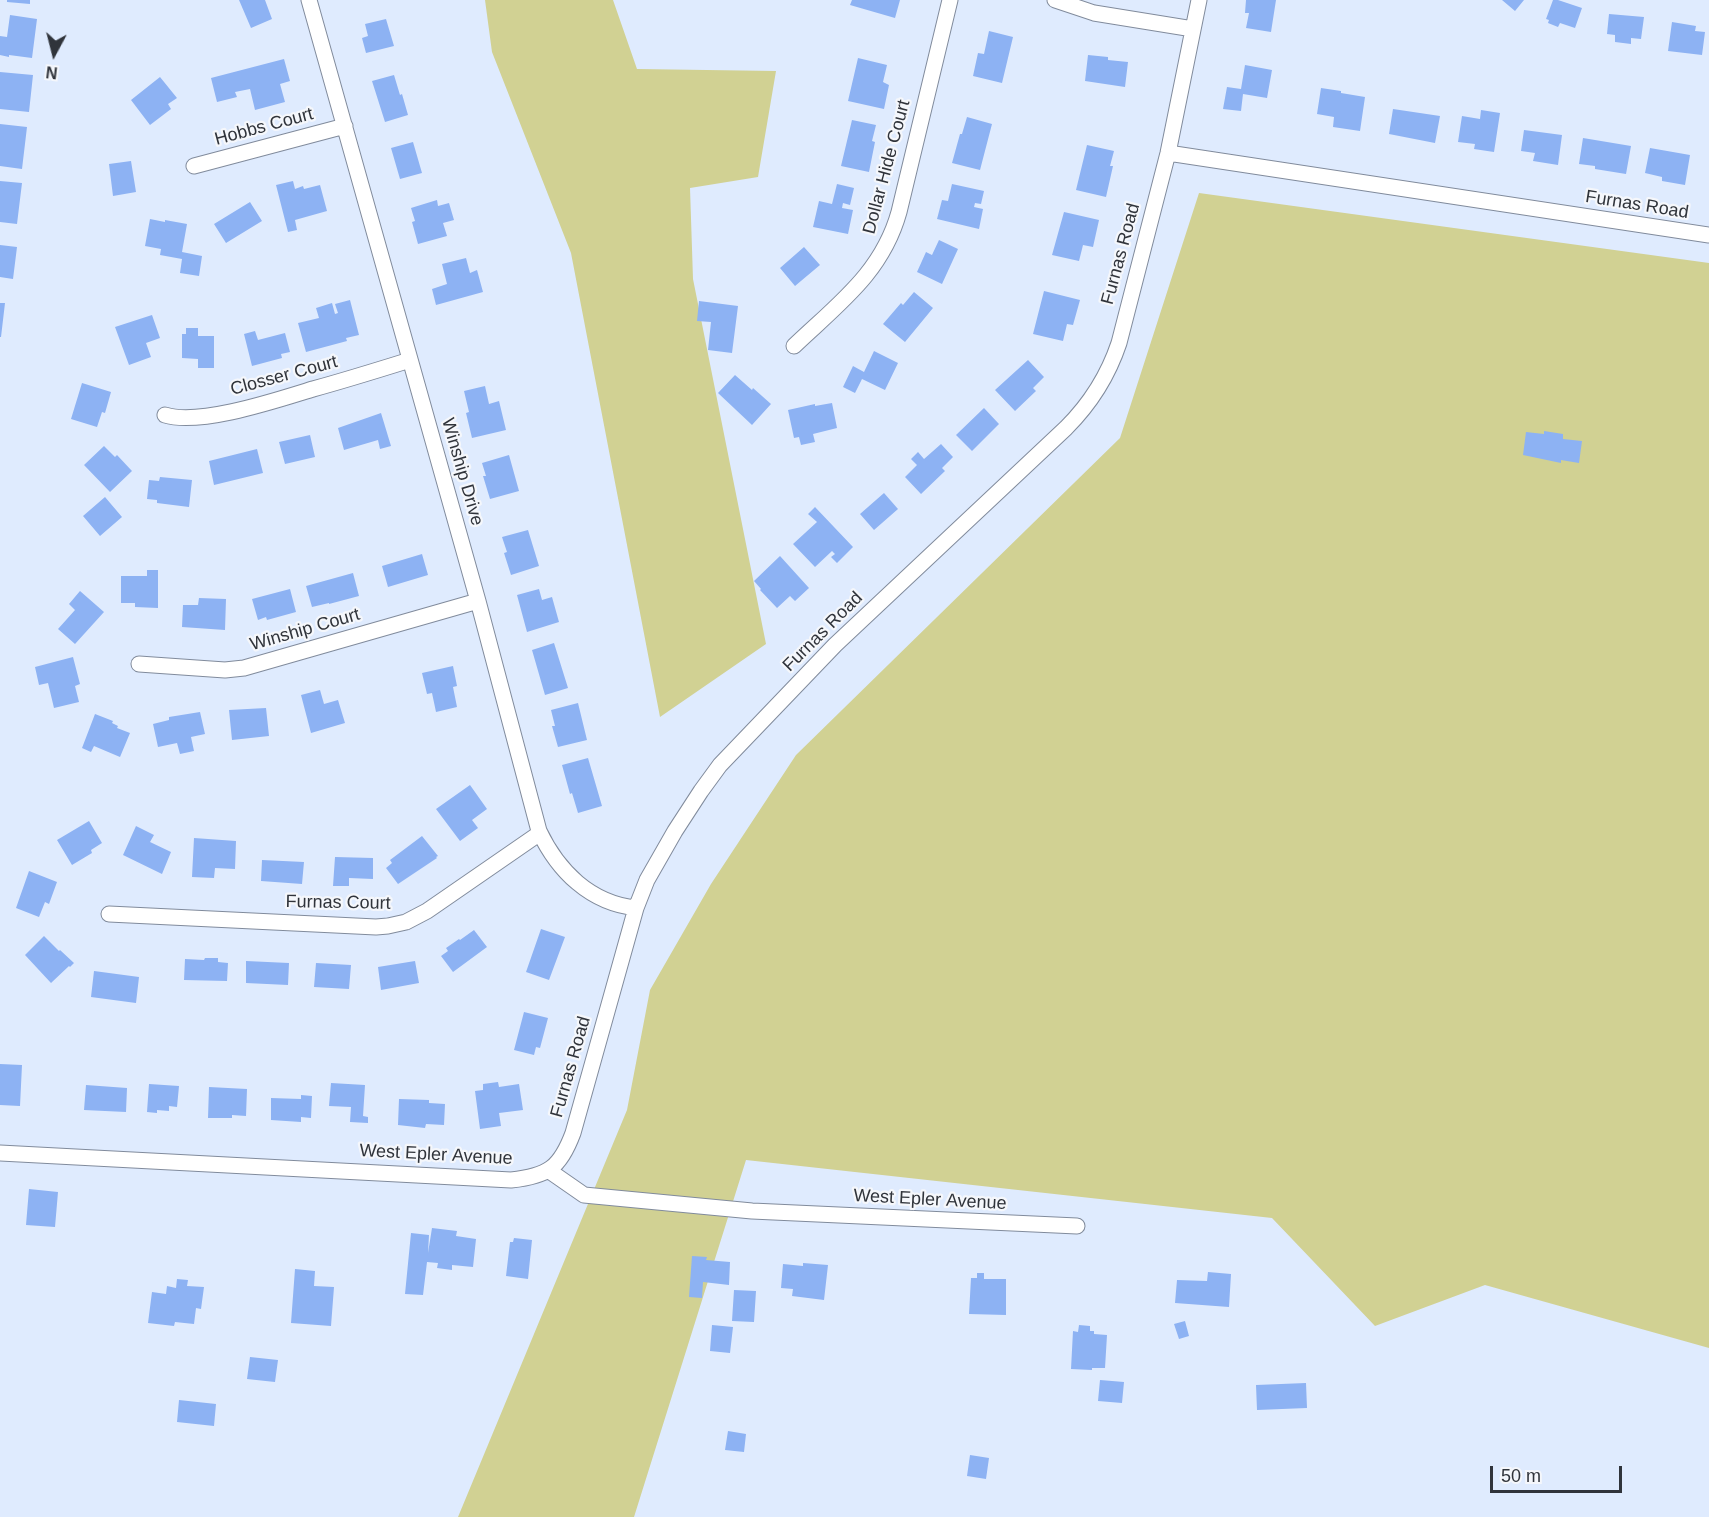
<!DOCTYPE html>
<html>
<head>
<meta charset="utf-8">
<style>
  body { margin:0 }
  #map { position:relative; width:1709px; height:1517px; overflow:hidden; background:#dfebfe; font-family:Helvetica,sans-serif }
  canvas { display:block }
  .north { position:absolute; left:24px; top:24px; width:60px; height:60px; -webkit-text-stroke:4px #f5f7fb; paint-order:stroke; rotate:187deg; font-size:16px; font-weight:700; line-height:24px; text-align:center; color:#30343b }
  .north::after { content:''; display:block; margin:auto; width:21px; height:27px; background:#30343b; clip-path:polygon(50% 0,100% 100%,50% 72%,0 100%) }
  .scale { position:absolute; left:1490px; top:1466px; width:132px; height:27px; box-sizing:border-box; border:3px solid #30343b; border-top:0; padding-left:8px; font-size:18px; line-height:21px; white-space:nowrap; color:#30343b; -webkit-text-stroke:4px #f5f7fb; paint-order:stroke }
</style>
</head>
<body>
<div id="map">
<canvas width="1709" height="1517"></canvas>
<div class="north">N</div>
<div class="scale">50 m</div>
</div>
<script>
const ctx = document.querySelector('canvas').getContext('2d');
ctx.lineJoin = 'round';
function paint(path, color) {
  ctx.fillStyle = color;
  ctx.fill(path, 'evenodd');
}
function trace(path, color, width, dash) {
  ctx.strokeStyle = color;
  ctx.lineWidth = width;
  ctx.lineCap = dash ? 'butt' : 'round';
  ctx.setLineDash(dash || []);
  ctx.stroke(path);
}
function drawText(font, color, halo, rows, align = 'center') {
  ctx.font = font + ' Helvetica,sans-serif';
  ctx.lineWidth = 4.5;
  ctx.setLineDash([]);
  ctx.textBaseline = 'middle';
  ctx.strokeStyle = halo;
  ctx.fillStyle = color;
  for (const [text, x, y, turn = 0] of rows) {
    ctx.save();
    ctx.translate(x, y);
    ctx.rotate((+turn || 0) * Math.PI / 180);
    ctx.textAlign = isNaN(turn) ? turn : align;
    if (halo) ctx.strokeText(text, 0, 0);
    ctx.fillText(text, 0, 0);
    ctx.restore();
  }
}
paint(new Path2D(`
  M485,0H613L637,69L776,71L758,177L690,188L693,279L766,644L660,717L571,253L492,52Z
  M1199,193L1709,263V1348L1485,1285L1375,1326L1272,1218L746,1160L634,1517H458L627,1110L650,990L711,884L796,755L1120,438Z`), '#d1d193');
paint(new Path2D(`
  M7,0H30V4L7,2Z
  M239,0H265L272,19L251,28Z
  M852,0H900L895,18L850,5Z
  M1246,0H1276L1271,32L1246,28L1249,13H1245Z
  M1502,0H1524L1515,11Z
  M1553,0H1558L1582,8L1575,28L1560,23L1558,27L1548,23L1549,20L1546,19Z
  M1609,14L1644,17L1641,39L1631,38V44L1615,42V35L1607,34Z
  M10,15L37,19L32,58L9,55V57L0,55V36L7,37Z
  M386,19L394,46L366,53L362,38L368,36L365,24Z
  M1672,22L1696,26L1695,31L1705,32L1702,55L1668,51Z
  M989,31L1013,37L1002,83L973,76L978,53L984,54Z
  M1088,55L1108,57V60L1128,62L1125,87L1085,81Z
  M858,58L887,65L883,82L889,85L884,109L848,101Z
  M284,59L290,81L280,84L285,102L255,110L250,89L235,92L237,97L217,102L211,78Z
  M1245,65L1272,70L1267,98L1243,94L1241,111L1223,109L1227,87L1241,89Z
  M0,72L33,75L29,112L0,109Z
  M394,75L400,95L402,94L408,115L385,122L372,81Z
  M160,77L177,98L168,104L171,109L150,125L131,100Z
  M1321,88L1341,91V93L1365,97L1360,131L1333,127L1334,117L1317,114Z
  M1393,109L1440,116L1435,143L1389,134Z
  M1481,110L1500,113L1494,152L1474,149L1475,144L1458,142L1462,116L1480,119Z
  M967,117L992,124L980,170L952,163L960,134H962Z
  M852,120L876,125L872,141L875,142L869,172L841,166Z
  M0,124L27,127L22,169L0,166Z
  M1524,130L1562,135L1558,165L1533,161L1535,153L1521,151Z
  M1583,138L1631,146L1626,174L1595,169V166L1579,164Z
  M413,142L422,173L400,179L391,148Z
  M1087,145L1114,151L1110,166H1113L1106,197L1076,190Z
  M1650,148L1690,155L1685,185L1662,181V177L1645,173Z
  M131,161L136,192L113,196L109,164Z
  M0,181L22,183L17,224L0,222Z
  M293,181L295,189L303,186L304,189L320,185L327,211L295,220L297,230L288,232L276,185Z
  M837,184L854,188L850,205L843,203L842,208L853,210L848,234L813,227L819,201L832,204Z
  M952,184L984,191L981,204L975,203L974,207L983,209L979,229L937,219L942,200L948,201Z
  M437,200L438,206L449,203L454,220L443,223L447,236L418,244L412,222L415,221L411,208Z
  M250,202L262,221L226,243L214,224Z
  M1064,212L1099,220L1093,247L1083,245L1079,261L1052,255Z
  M150,219L165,222V220L187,224L182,252L202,256L199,276L180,273L182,259L160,255L161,249L145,246Z
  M939,240L958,249L942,284L917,272L926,252L932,255Z
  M0,245L17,247L13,279L0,277Z
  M804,247L820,265L795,286L780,268Z
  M466,258L470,273L477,270L483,292L436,305L432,289L447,284L442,264Z
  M1044,291L1080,300L1073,325L1067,324L1063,341L1033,334Z
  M914,292L933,308L905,342L883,324L901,303L903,305Z
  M350,300L359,335L346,338L347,341L306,352L298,323L319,318L316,308L332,303L335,314L338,313L335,304Z
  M699,301L738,306L732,353L708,350L711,322L697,321Z
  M0,303H5L1,337H0Z
  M152,315L160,338L146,343L151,357L129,365L115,327Z
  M186,328H198V336H214V368H198V359L182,358V334H186Z
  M255,331L258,340L285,333L290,352L281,354L282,358L252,366L244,334Z
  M874,351L898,363L885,390L862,379L855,393L843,387L853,366L864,372Z
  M1028,360L1044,377L1033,388L1036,391L1015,411L995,390Z
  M735,375L752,390L753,388L771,404L752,425L718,393Z
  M82,383L111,392L105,413L102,412L97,427L71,419Z
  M485,386L489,404L499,401L506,430L472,438L466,413L469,412L464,391Z
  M832,403L837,428L813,434L815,442L801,445L799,437L794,438L788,410L815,404V406Z
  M984,408L999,424L972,451L956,435Z
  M381,413L391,446L380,449L378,440L344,450L338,428Z
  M1544,431L1563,434V439L1582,441L1579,463L1561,460V463L1523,455L1526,432L1544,434Z
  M310,435L315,457L285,464L279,442Z
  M941,444L953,457L942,468L945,471L921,494L905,477L917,465L911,459L918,452L924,459Z
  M104,446L115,457L117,455L132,471L110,492L84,465Z
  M257,449L263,473L214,485L209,461Z
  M509,455L519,491L490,499L483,476H486L482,463Z
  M160,477L192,480L189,507L157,503V500L147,499L149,480L159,481Z
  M884,493L898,509L874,530L860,514Z
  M105,497L122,517L100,536L83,516Z
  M815,507L853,547L837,563L831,557L835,554L832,551L815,567L793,544L817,522L808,514Z
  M528,530L539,566L511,575L504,553L507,552L502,537Z
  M422,554L428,575L388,587L382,566Z
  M780,556L809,588L795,601L790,596L777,608L760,590L761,589L754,581Z
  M147,570H158V608L135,607V603H121V576H147Z
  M353,573L359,596L329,604V603L312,607L306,586Z
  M290,589L296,612L267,620L266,617L258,620L252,599Z
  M539,589L542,600L552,597L559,622L527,632L517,595Z
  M80,591L104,612L75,644L58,629L75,610L69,604Z
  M199,598L226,599L225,630L182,627L183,605H198Z
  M554,643L568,688L545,695L532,650Z
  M73,657L80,684L75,686L79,702L54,708L48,683L39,685L35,667Z
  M453,666L457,686L453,687L457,707L436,712L432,693L427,694L422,673Z
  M320,690L324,704L338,700L345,723L311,733L301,695Z
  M578,703L587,740L558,747L552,726H555L551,710Z
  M266,708L269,736L232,740L229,710Z
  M200,712L205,734L191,737L194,751L180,754L177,743L158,747L153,724L169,720V717Z
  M95,714L113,721L112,723L118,726L117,728L130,733L120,757L94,746L91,752L82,748Z
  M588,758L602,806L578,813L572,793L570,794L562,765Z
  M470,785L487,809L472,820L478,828L460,841L436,809Z
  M89,821L102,843L91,850L92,853L72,865L57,840Z
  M136,826L154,835L150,842L171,852L162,874L123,855Z
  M422,836L438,856L436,857L437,858L398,884L386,868L392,863L390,860Z
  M194,838L236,841L235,869L215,868L214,878L192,877Z
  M335,857L373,858V879L349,878V886H333Z
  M262,860L304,862L302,884L261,881Z
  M29,871L57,882L49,904L45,902L39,917L16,908Z
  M541,929L565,937L549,980L526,972Z
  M474,930L487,947L453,972L441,956L448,951L446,948L459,939L460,940Z
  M44,936L59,951L60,950L74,963L70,967L69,966L51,983L25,955Z
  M205,958H218V962L228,963L227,981L184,980L185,959L204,960Z
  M246,961L289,963L288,985L246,983Z
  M415,961L419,983L381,990L378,967Z
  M316,963L351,965L349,989L314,987Z
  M94,971L139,977L136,1003L91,997Z
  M524,1012L548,1018L540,1048L536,1047L534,1055L514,1050Z
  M0,1064L22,1065L20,1106L0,1105Z
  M498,1082L499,1087L519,1084L523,1110L499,1113L501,1126L480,1129L475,1091L483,1090V1084Z
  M331,1083L365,1085L363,1116L368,1117V1123L350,1122L351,1107L329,1106Z
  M149,1084L179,1086L177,1107L169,1106V1111L157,1110V1113L147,1112Z
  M86,1085L127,1088L126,1112L84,1110Z
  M209,1087L247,1089L246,1116L232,1115V1118H208Z
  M301,1095L312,1096L311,1118L301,1117V1122L271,1120V1098L301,1099Z
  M399,1099L429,1100V1103L445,1104L444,1125L426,1124L425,1128L398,1125Z
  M29,1189L58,1192L55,1227L26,1225Z
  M432,1228L457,1231L456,1236L476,1239L473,1267L452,1265V1270L437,1268L438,1263L427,1262L423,1295L405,1294L411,1233L429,1235L428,1253Z
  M514,1238L532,1240L528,1279L506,1276L510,1242H513Z
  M692,1256L707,1257L706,1260L730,1262L729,1285L703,1282L702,1298L689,1297Z
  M803,1263L828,1265L824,1300L792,1296L793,1289L781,1288L783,1264L803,1266Z
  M295,1269L315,1271L314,1286L334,1287L331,1326L291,1323Z
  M1208,1272L1231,1274L1229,1307L1175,1303L1177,1280L1207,1281Z
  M977,1273H984V1279H1006V1315L969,1314L971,1278H977Z
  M177,1279L188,1280L187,1286L204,1287L201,1309L196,1308L194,1324L175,1322L174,1326L148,1323L152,1292L166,1294L167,1286L176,1288Z
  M734,1290L756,1291L754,1322L732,1321Z
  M1185,1321L1189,1336L1179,1339L1174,1324Z
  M712,1325L733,1327L730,1353L710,1351Z
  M1079,1325L1090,1326V1331H1094V1334L1107,1335L1105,1368H1092V1370L1071,1369L1073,1331L1078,1332Z
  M250,1357L278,1360L275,1382L247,1379Z
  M1100,1380L1124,1382L1122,1403L1098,1401Z
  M1306,1383L1307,1408L1257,1410L1256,1385Z
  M179,1400L216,1404L214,1426L177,1422Z
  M728,1431L746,1434L744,1452L725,1450Z
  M970,1455L989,1458L986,1479L967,1476Z`), '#8db2f3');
const street = new Path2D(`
  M309,0L478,601L539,831C558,871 590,903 636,908
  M1055,0L1094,13L1193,29
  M1168,153L1709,235
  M194,166L345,126
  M794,346C838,304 882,273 899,212L950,0
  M165,415C200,426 277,400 313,389C346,380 378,370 410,360
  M139,664L225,670L244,668L478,601
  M109,914L376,927L388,926L406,922L427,911L540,833
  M0,1153L511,1180C548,1176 560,1168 573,1133L636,908L647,880L675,831L701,791L720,765L835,645L1066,428C1091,403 1108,376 1119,343L1168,153L1199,0
  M548,1170L584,1195L752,1211L1077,1226`);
trace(street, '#818b9c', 17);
trace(street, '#fff', 15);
drawText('18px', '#30343b', '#f5f7fb', [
  ["Hobbs Court",264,127,-15],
  ["Dollar Hide Court",887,167,-75],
  ["Furnas Road",1637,205,9],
  ["Furnas Road",1121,254,-75],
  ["Closser Court",284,376,-15],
  ["Winship Drive",462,472,74],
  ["Winship Court",305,630,-16],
  ["Furnas Road",823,632,-45],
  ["Furnas Court",338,903,1],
  ["Furnas Road",571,1067,-74],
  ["West Epler Avenue",436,1155,3],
  ["West Epler Avenue",930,1200,3]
]);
</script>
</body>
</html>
